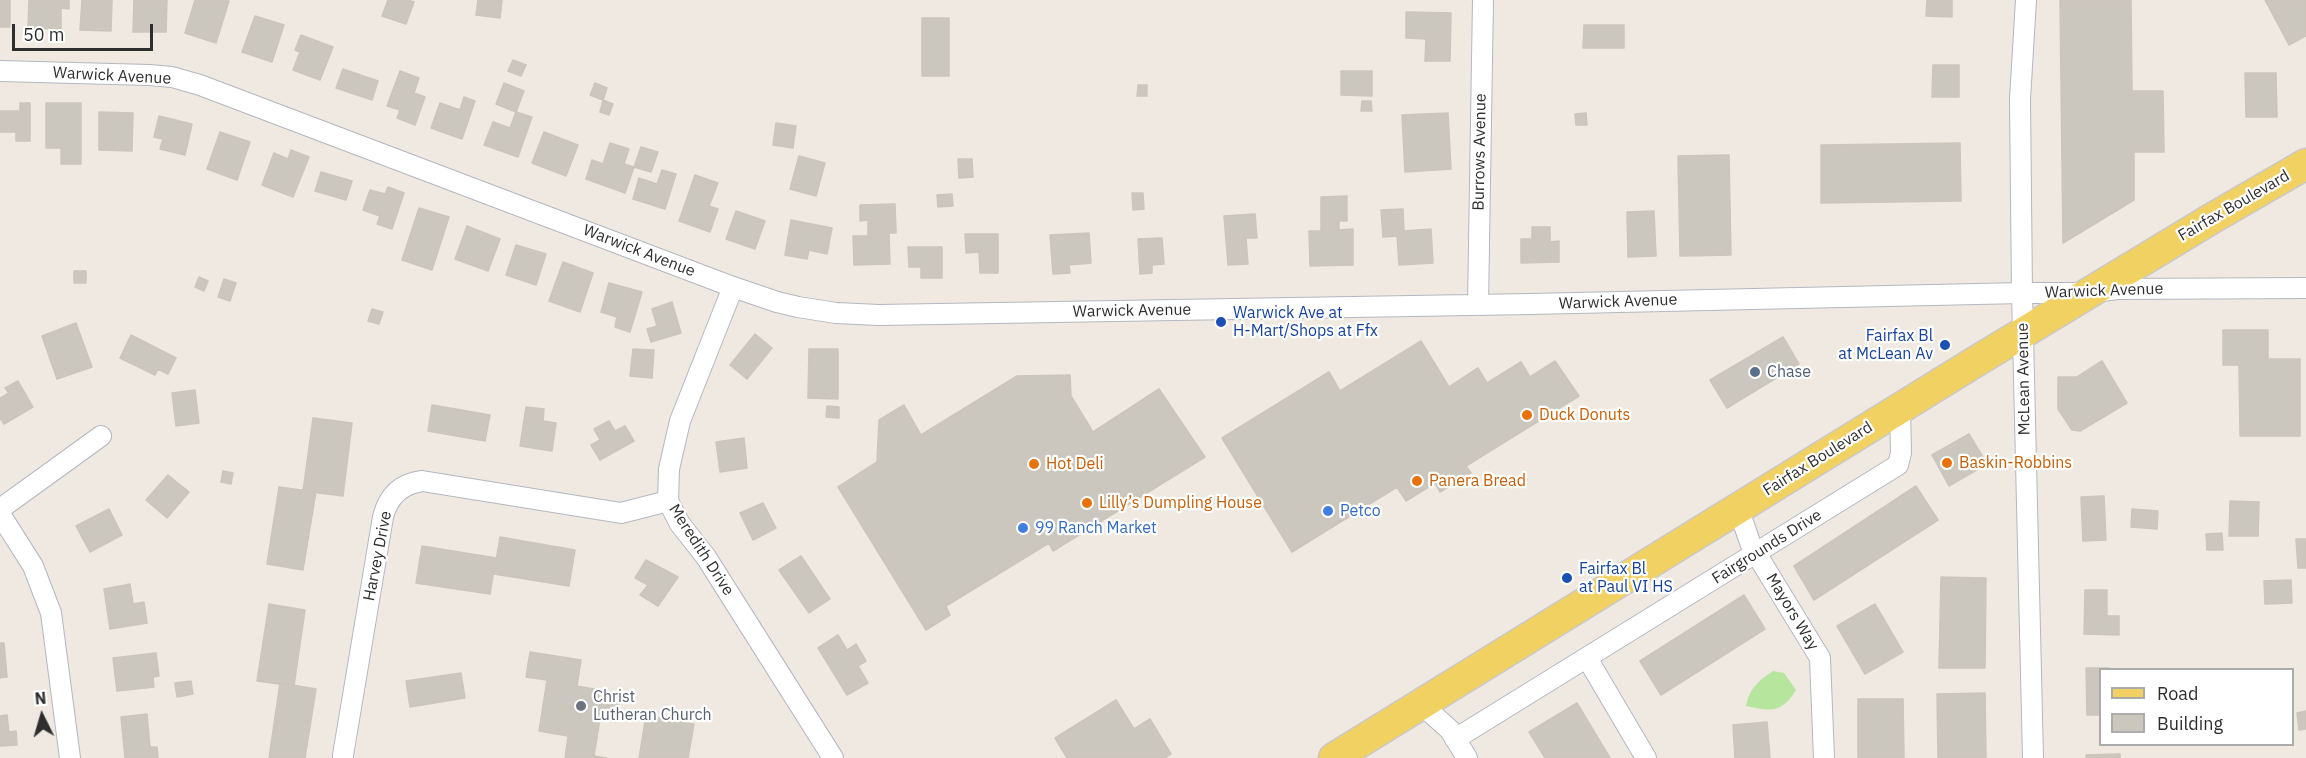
<!DOCTYPE html>
<html>
<head>
<meta charset="utf-8">
<style>
  body { margin:0 }
  #map { position:relative; width:2306px; height:758px; overflow:hidden; background:#efe9e1; font-family:"IBM Plex Sans",sans-serif }
  canvas { display:block }
  .legend { position:absolute; left:2099px; top:668px; width:195px; height:78px; box-sizing:border-box; background:#fff; border:2px solid #ababab; margin:0; padding:8px 10px; list-style:none; font-size:18px; color:#2e2e2e }
  .legend li { display:flex; align-items:center; gap:12px; height:30px }
  .legend b { width:30px; border:2px solid #ababab }
  .north { position:absolute; left:12px; top:686px; width:60px; height:60px; -webkit-text-stroke:4px #fff; paint-order:stroke; rotate:355deg; font-size:16px; font-weight:700; line-height:24px; text-align:center; color:#2e2e2e }
  .north::after { content:''; display:block; margin:auto; width:21px; height:27px; background:#2e2e2e; clip-path:polygon(50% 0,100% 100%,50% 72%,0 100%) }
  .scale { position:absolute; left:12px; top:24px; width:141px; height:27px; box-sizing:border-box; border:3px solid #2e2e2e; border-top:0; padding-left:8px; font-size:18px; line-height:21px; white-space:nowrap; color:#2e2e2e; -webkit-text-stroke:4px #fff; paint-order:stroke }
</style>
</head>
<body>
<div id="map">
<canvas width="2306" height="758"></canvas>
<ul class="legend">
<li><b style="height:8px;background:#f2d163"></b>Road</li>
<li><b style="height:16px;background:#cbc7bf"></b>Building</li>
</ul>
<div class="north">N</div>
<div class="scale">50 m</div>
</div>
<script>
const ctx = document.querySelector('canvas').getContext('2d');
ctx.lineJoin = 'round';
function paint(path, color) {
  ctx.fillStyle = color;
  ctx.fill(path, 'evenodd');
}
function trace(path, color, width, dash) {
  ctx.strokeStyle = color;
  ctx.lineWidth = width;
  ctx.lineCap = dash ? 'butt' : 'round';
  ctx.setLineDash(dash || []);
  ctx.stroke(path);
}
function drawText(font, color, halo, rows, align = 'center') {
  ctx.font = font + ' "IBM Plex Sans",sans-serif';
  ctx.lineWidth = 4.5;
  ctx.setLineDash([]);
  ctx.textBaseline = 'middle';
  ctx.strokeStyle = halo;
  ctx.fillStyle = color;
  for (const [text, x, y, turn = 0] of rows) {
    ctx.save();
    ctx.translate(x, y);
    ctx.rotate((+turn || 0) * Math.PI / 180);
    ctx.textAlign = isNaN(turn) ? turn : align;
    if (halo) ctx.strokeText(text, 0, 0);
    ctx.fillText(text, 0, 0);
    ctx.restore();
  }
}
paint(new Path2D(`
  M1773,671L1784,673L1796,690C1781,714 1771,711 1746,706C1749,689 1758,681 1773,671Z`), '#b6e59e');
const building = new Path2D(`
  M0,0H10V27H0Z
  M29,0H69V9L61,8V29L28,28Z
  M82,0H112L111,31L80,30Z
  M134,0H167L166,32H133Z
  M195,0L229,1L216,43L185,33Z
  M388,0H408L414,2L406,24L382,16Z
  M478,0H502L500,18L476,15Z
  M1927,0H1952V17L1926,16Z
  M2060,0H2131L2132,91H2163L2164,152H2134V200L2063,243Z
  M2265,0H2306V36L2289,45Z
  M1406,12L1451,13L1450,61H1425L1426,39L1406,38Z
  M255,16L284,25L272,62L242,52Z
  M922,18H949V76H922Z
  M1584,25H1624V48H1583Z
  M301,35L333,47L320,80L293,70L300,52L295,50Z
  M513,60L526,65L521,76L508,71Z
  M1933,65H1959V97H1932Z
  M343,69L378,81L372,100L336,88Z
  M400,71L419,78L414,93L425,97L415,125L397,118L400,110L387,106Z
  M1341,71H1372V96L1341,95Z
  M2245,73H2276L2277,117H2246Z
  M504,83L524,91L516,112L496,104Z
  M595,83L607,88L603,100L590,95Z
  M1138,85H1147V96H1137Z
  M464,97L475,101L462,139L431,128L440,103L460,110Z
  M603,100L613,104L609,115L600,112Z
  M1362,101H1371L1372,111H1361Z
  M20,103H30V141H16V132H0V111H20Z
  M46,103H81V164H61V148H46Z
  M99,112L133,113L132,151L99,150Z
  M516,112L532,117L518,157L484,145L493,122L510,128Z
  M1448,113L1451,169L1405,172L1402,115Z
  M1586,113L1587,125H1576L1575,114Z
  M159,116L192,124L185,155L160,149L163,139L154,137Z
  M776,123L796,126L793,148L773,145Z
  M220,132L250,142L237,180L207,169Z
  M544,132L578,145L566,176L532,163Z
  M610,143L629,149L624,164L634,167L625,193L586,179L592,160L603,164Z
  M1960,143L1961,201L1821,203V145Z
  M641,147L658,152L651,172L634,167Z
  M291,150L309,157L293,197L262,185L274,153L288,159Z
  M1729,155L1731,255L1680,256L1678,156Z
  M799,156L825,163L816,196L790,189Z
  M958,159H972L973,177L959,178Z
  M662,170L676,174L665,209L633,199L639,178L657,184Z
  M321,172L352,181L346,200L315,191Z
  M695,175L718,183L709,206L718,209L710,232L679,221Z
  M388,187L404,193L392,229L377,224L380,216L363,210L370,190L385,194Z
  M1132,193H1143L1144,209L1133,210Z
  M952,194L953,206L938,207L937,195Z
  M1347,196V221H1339V230L1353,229V265L1310,266L1309,231H1321V197Z
  M895,204L896,233H889L890,264L854,265L853,236H868V220L860,221V205Z
  M419,208L449,217L432,270L402,260Z
  M1403,209L1404,231L1431,229L1433,263L1399,265L1397,236L1383,237L1381,210Z
  M736,211L765,221L755,249L726,239Z
  M1654,211L1656,256L1628,257L1627,212Z
  M1255,214L1257,238H1246L1248,264L1228,265L1224,216Z
  M791,220L832,228L827,254L809,250L807,259L785,255Z
  M467,226L500,239L488,271L455,259Z
  M1532,227H1550V242L1559,241V262L1521,263V239H1532Z
  M1089,233L1091,263L1069,265L1070,273L1053,274L1050,235Z
  M965,234H998V273H980L979,252L966,253Z
  M1162,238L1164,264L1152,265V273L1140,274L1138,239Z
  M516,245L546,254L536,285L506,275Z
  M908,247H942V278H921V267H909Z
  M563,262L593,273L580,312L549,301Z
  M74,271H86V283H74Z
  M199,277L208,281L204,291L195,287Z
  M224,279L236,283L230,301L218,297Z
  M609,283L642,292L630,332L615,327L617,317L601,312Z
  M672,302L681,333L651,342L647,329L657,326L652,309Z
  M372,309L383,312L379,324L368,321Z
  M76,323L92,367L57,379L42,336Z
  M2223,330H2268V359H2300V436H2240L2239,365H2223Z
  M755,334L772,348L747,379L730,365Z
  M131,335L176,358L168,374L158,369L155,375L120,358Z
  M1783,337L1799,364L1727,408L1710,380Z
  M1421,341L1449,387L1478,368L1487,383L1521,362L1530,377L1555,361L1579,396L1466,466L1471,473L1440,492L1435,483L1406,501L1397,487L1292,552L1222,438L1329,372L1340,391Z
  M633,349L654,350L652,378L630,376Z
  M809,349H838V399L808,398Z
  M2102,361L2127,403L2080,431L2072,430L2058,409V377H2077Z
  M1070,375L1071,396L1093,432L1159,389L1205,457L1053,551L1049,543L946,606L950,615L926,630L838,487L877,462L879,420L904,405L921,435L1017,376Z
  M18,381L33,407L4,424L0,418V398L9,393L5,388Z
  M195,390L199,423L176,426L172,393Z
  M432,405L490,415L485,441L428,431Z
  M827,406L839,407V418L826,417Z
  M526,407L544,409L543,421L556,423L552,451L520,446Z
  M313,418L352,423L343,496L303,491Z
  M609,421L615,431L625,426L634,441L600,460L591,445L600,440L594,429Z
  M1969,434L1987,464L1949,486L1932,455Z
  M744,438L747,468L720,472L716,442Z
  M223,471L233,473L231,484L221,482Z
  M168,475L189,492L167,518L146,500Z
  M1916,486L1938,520L1814,600L1794,566Z
  M279,487L316,492L303,570L267,564Z
  M2104,496L2106,540L2083,541L2081,497Z
  M2230,501L2259,502L2258,536H2229Z
  M763,503L776,528L753,540L740,513Z
  M109,509L122,535L90,552L76,526Z
  M2132,509L2158,511L2157,529L2131,527Z
  M2222,533L2223,550H2207L2206,534Z
  M500,537L575,550L569,586L494,574Z
  M2296,539H2306V568H2298Z
  M422,546L496,558L490,594L416,583Z
  M801,556L830,599L809,613L779,570Z
  M646,560L678,577L658,606L640,595L648,585L635,578Z
  M1941,577L1986,578L1985,668H1939Z
  M2291,580L2292,603L2265,604L2264,581Z
  M130,584L133,604L144,602L147,623L110,629L104,589Z
  M2085,590H2107V616H2119V635L2084,634Z
  M1744,595L1765,629L1661,695L1640,661Z
  M269,604L305,610L294,686L257,681Z
  M1875,604L1903,652L1865,674L1837,626Z
  M838,635L847,650L856,644L866,661L858,666L868,683L847,695L818,648Z
  M0,643H4L7,677L0,678Z
  M530,652L581,660L577,686L621,694L616,722L600,719L594,756L607,758H565L568,736L539,731L547,680L526,677Z
  M156,653L159,676L153,677L154,687L117,691L113,658Z
  M2086,668H2109L2100,670V715H2087Z
  M461,673L465,698L410,707L406,681Z
  M191,681L193,694L177,697L175,683Z
  M280,683L316,689L305,758H269Z
  M1985,693L1986,758H1938L1937,694Z
  M1858,699H1903L1904,758H1858Z
  M1116,700L1134,729L1150,719L1171,754L1165,758H1067L1055,738Z
  M1577,703L1610,758H1545L1529,732Z
  M2306,711V729L2299,730L2297,713Z
  M147,714L150,747H157L158,758H125L121,717Z
  M7,715L9,732L16,731L17,745L0,746V716Z
  M646,716L694,724L688,758H639Z
  M1767,722L1770,758H1735L1733,725Z
  M2120,754V758H2086V755Z`);
paint(building, '#cbc7bf');
trace(building, '#cbc5ba', 1.5);
const minor = new Path2D(`
  M2026,0L2020,99L2022,293L2033,758
  M0,71L149,75L172,77L200,85L733,287L777,302L798,307L836,313L879,315L1530,304L2022,293H2088L2117,289L2306,288
  M733,287L680,421L669,469L668,501L680,524L706,557L833,758
  M1478,305L1483,0
  M1738,508L1751,545L1820,658L1824,758
  M0,509L101,436
  M0,514L33,566L51,613L70,758
  M1587,658L1646,758
  M1421,704L1450,730L1467,758
  M1455,739L1898,465L1901,453L1900,408
  M343,755L383,517C388,497 400,484 422,481L621,513L668,501`);
const primary = new Path2D(`
  M1334,758L1975,362L2211,219L2306,164`);
trace(minor, '#b4b7c1', 22);
trace(primary, '#c9c9c9', 33);
trace(minor, '#fff', 20);
trace(primary, '#f2d163', 30);
for (const [x, y, r, color] of [
  [1221,322,6,"#1a4fb4"],
  [1945,345,6,"#1a4fb4"],
  [1755,372,6,"#5c6f8a"],
  [1527,415,6,"#e8710a"],
  [1947,463,6,"#e8710a"],
  [1034,464,6,"#e8710a"],
  [1417,481,6,"#e8710a"],
  [1087,503,6,"#e8710a"],
  [1328,511,6,"#3f7fe0"],
  [1023,528,6,"#3f7fe0"],
  [1567,578,6,"#1a4fb4"],
  [581,706,6,"#6b7280"]
]) {
  const dot = new Path2D();
  dot.arc(x, y, r, 0, 2 * Math.PI);
  ctx.fillStyle = color;
  ctx.fill(dot);
  trace(dot, '#fff', 2);
}
drawText('16px', '#2e2e2e', '#fff', [
  ["Warwick Avenue",112,76,3],
  ["Burrows Avenue",1480,152,-89],
  ["Fairfax Boulevard",2234,206,-30],
  ["Warwick Avenue",639,251,21],
  ["Warwick Avenue",2104,291,-2],
  ["Warwick Avenue",1618,302,-2],
  ["Warwick Avenue",1132,311,-1],
  ["McLean Avenue",2024,379,-91],
  ["Fairfax Boulevard",1818,459,-32],
  ["Fairgrounds Drive",1767,547,-32],
  ["Meredith Drive",701,550,57],
  ["Harvey Drive",378,556,-79],
  ["Mayors Way",1792,612,59]
]);
drawText('16px', '#164399', '#fff', [
  ["Warwick Ave at",1233,313],
  ["H-Mart/Shops at Ffx",1233,331],
  ["Fairfax Bl",1933,336,"right"],
  ["at McLean Av",1933,354,"right"],
  ["Fairfax Bl",1579,569],
  ["at Paul VI HS",1579,587]
], 'left');
drawText('16px', '#4e5e75', '#fff', [
  ["Chase",1767,372]
], 'left');
drawText('16px', '#c56008', '#fff', [
  ["Duck Donuts",1539,415],
  ["Baskin-Robbins",1959,463],
  ["Hot Deli",1046,464],
  ["Panera Bread",1429,481],
  ["Lilly’s Dumpling House",1099,503]
], 'left');
drawText('16px', '#366cbe', '#fff', [
  ["Petco",1340,511],
  ["99 Ranch Market",1035,528]
], 'left');
drawText('16px', '#5b616d', '#fff', [
  ["Christ",593,697],
  ["Lutheran Church",593,715]
], 'left');
</script>
</body>
</html>
